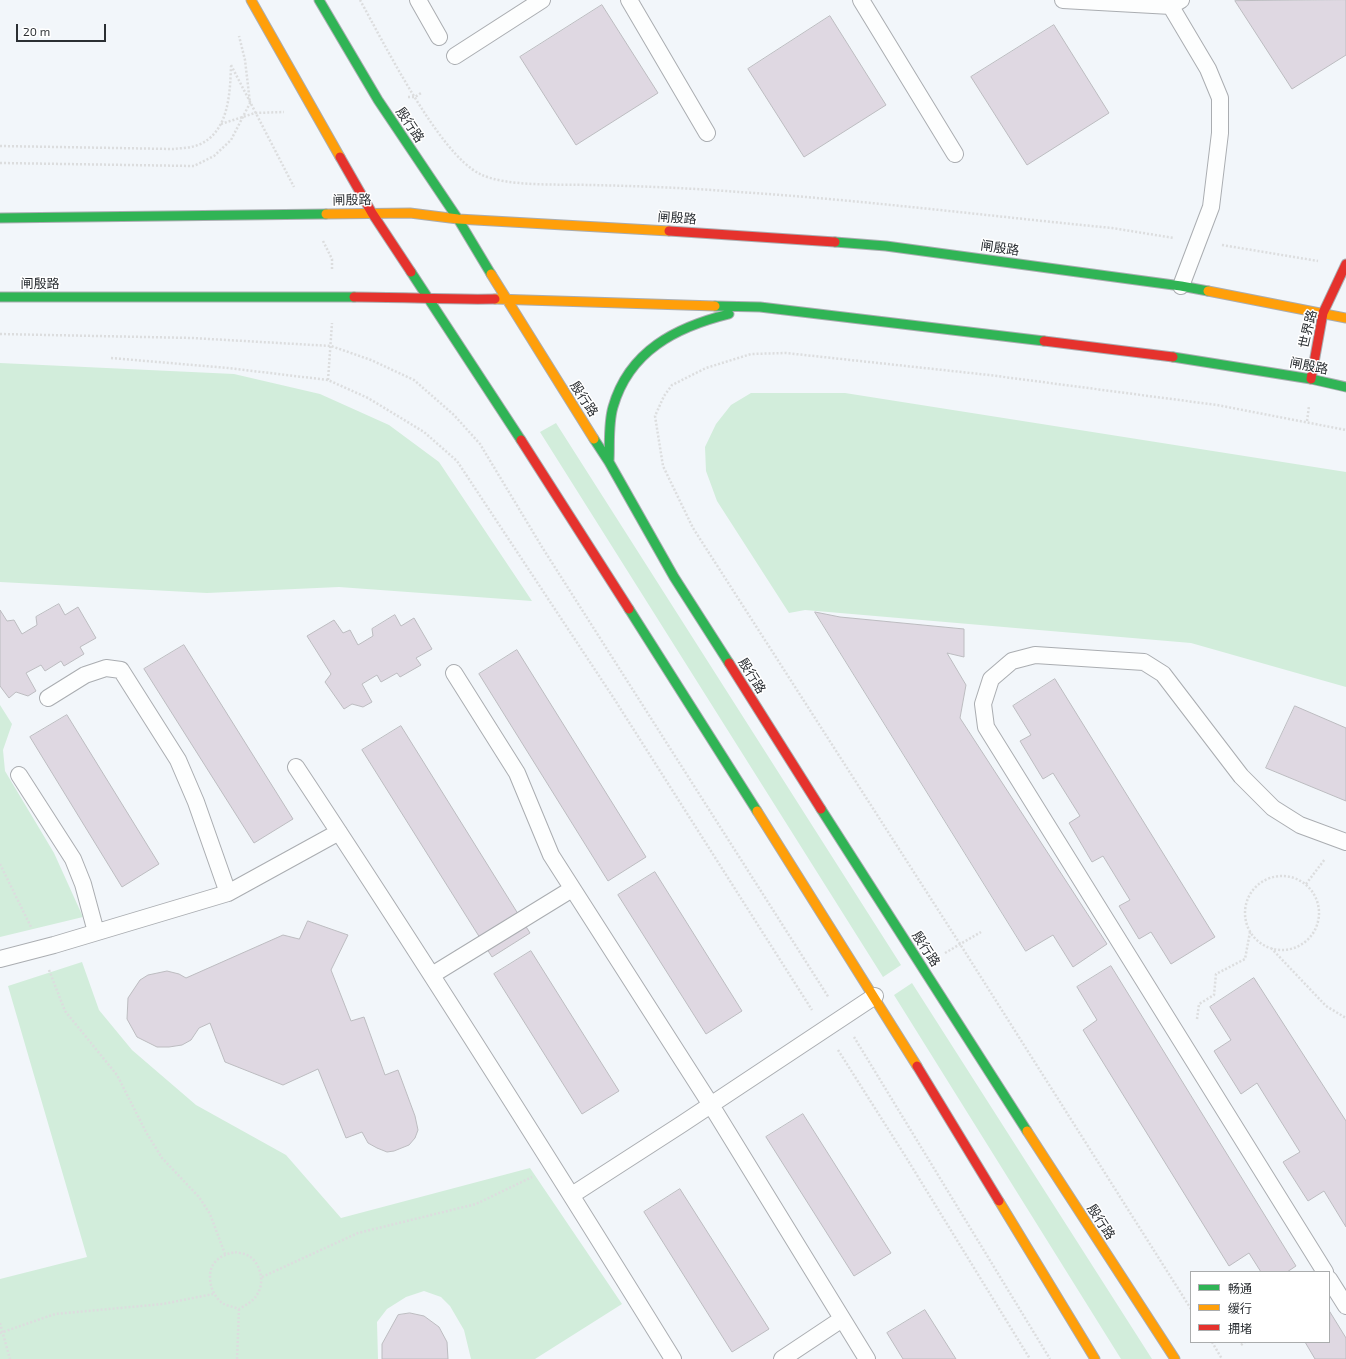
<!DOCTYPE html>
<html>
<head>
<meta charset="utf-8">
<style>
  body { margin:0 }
  #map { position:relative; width:1346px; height:1359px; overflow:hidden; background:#f2f6fa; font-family:"Exo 2","Noto Sans SC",sans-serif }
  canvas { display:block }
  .legend { position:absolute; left:1190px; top:1271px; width:140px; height:72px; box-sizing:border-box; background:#fff; border:1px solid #aaacad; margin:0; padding:5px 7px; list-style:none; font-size:12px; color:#2b2f33 }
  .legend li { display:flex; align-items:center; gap:8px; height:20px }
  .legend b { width:20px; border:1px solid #aaacad }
  .scale { position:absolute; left:16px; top:24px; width:90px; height:18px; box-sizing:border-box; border:2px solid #2b2f33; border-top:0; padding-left:5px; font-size:12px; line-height:14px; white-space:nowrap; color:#2b2f33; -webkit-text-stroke:3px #fff; paint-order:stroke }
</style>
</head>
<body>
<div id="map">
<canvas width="1346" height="1359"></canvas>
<ul class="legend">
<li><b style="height:5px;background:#30b455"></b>畅通</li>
<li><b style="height:5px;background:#ff9f0a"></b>缓行</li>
<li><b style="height:5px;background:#e5322d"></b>拥堵</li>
</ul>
<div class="scale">20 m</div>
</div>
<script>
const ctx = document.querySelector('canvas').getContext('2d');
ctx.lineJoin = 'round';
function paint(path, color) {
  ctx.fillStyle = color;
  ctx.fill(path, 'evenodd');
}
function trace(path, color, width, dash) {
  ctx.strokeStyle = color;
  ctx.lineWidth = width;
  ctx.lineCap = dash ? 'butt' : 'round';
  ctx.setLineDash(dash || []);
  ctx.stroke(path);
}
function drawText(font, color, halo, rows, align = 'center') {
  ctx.font = font + ' "Exo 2","Noto Sans SC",sans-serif';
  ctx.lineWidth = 3;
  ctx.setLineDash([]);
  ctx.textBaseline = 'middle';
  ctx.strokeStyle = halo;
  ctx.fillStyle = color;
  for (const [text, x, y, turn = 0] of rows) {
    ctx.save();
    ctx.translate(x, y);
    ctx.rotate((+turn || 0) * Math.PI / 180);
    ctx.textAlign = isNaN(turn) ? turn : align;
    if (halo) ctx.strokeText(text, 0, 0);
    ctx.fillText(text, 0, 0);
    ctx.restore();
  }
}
paint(new Path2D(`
  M0,363L234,374L320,394L389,425L439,462L532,601L339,587L207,593L0,582Z
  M751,393H845L1346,472V687L1191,643L805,610L789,613L717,501L706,471L705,447L716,424L731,405Z
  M556,423L901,965L883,977L540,432Z
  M0,705L12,724L3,750L5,771L54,853L83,917L0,937Z
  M82,962L99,1010L132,1050L196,1105L286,1155L341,1218L530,1168L622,1304L535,1359H471L464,1330L450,1306L441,1297L424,1291L406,1297L387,1309L377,1322L378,1359H0V1279L87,1257L8,986Z
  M912,983L1152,1359H1121L894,995Z`), '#d2eddb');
const building = new Path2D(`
  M1346,0V55L1292,89L1235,1Z
  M602,5L658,93L576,145L520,57Z
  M830,16L886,105L804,157L748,69Z
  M1054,25L1109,113L1027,165L971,77Z
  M59,604L65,615L78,607L96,638L80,647L84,654L64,666L61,661L45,671L41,665L26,673L36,691L28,696L16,692L9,698L0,686V610L7,621L14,620L22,634L37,625L36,617Z
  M815,612L840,617L964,629V657L947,653L966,685L960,718L1107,944L1073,967L1053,935L1026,951Z
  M395,615L401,626L414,618L432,649L416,658L421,665L400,677L397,673L381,682L377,675L362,684L372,702L363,707L352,704L344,709L325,682L331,674L307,636L334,620L343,633L350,630L358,645L373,636L372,629Z
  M184,645L293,819L254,843L144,669Z
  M517,650L646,857L608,881L479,674Z
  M1055,679L1215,937L1171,964L1151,932L1139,939L1119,906L1130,900L1103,856L1092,862L1069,823L1080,816L1053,773L1043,779L1020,741L1031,735L1013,706Z
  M1295,706L1346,728V801L1266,768Z
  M67,715L159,864L122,887L30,737Z
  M401,726L530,933L492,957L362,750Z
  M655,872L742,1011L706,1034L618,895Z
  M308,921L348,935L331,970L351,1021L364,1017L385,1075L398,1070L415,1116L418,1130L415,1138L409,1145L394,1151L387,1152L377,1148L368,1143L362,1132L346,1138L318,1069L283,1085L225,1062L210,1023L199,1028L191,1040L182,1045L169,1047H157L137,1037L127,1019L128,998L140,980L148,975L167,971L179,974L186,978L283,935L299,939Z
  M531,951L619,1091L582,1114L494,974Z
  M1111,966L1296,1266L1287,1272H1261L1249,1253L1229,1266L1083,1030L1097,1020L1077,987Z
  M1254,978L1346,1121V1227L1324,1191L1308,1201L1283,1162L1300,1152L1257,1083L1241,1094L1214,1051L1231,1040L1210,1007Z
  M803,1114L891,1253L854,1276L766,1137Z
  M680,1189L769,1329L732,1352L644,1212Z
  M925,1310L956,1359H903L887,1333Z
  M1330,1312L1346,1338V1359H1315L1305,1342H1329Z
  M410,1313L424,1316L439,1327L447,1342L448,1359H382V1344L398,1315Z`);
paint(building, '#dfd8e2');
trace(building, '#bcbcc0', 1);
const lane = new Path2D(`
  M418,0L439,37
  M629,0L707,133
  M861,0L955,154
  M1063,0L1171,6L1181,0
  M1167,0L1208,69L1220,98V133L1211,207L1181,286
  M455,56L542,0
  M454,673L517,773L551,855L711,1105L867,1359
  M48,698L85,675L106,668L121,670L178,760L196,802L228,893
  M296,767C425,962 550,1160 673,1359
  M19,775L73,859L83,884L96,932
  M0,959L54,945L228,893L339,832
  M432,975L572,889
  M572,1195L682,1124L875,996
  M1325,1272L986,727L983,704L991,679L1012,661L1035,655L1144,662L1163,674L1241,776L1273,808L1300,825L1346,842
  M1329,1279L1346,1306
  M782,1359L842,1319`);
const fast = new Path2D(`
  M319,0L378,100L458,219L491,274
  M0,218L326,214
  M835,242L886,246L1181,286L1208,291
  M411,272L521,440
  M0,297H354
  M715,306L760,307L1044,341
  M1173,357L1311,379L1346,387
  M594,439L609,462L674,577L729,663
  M609,462C610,444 608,424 613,407C629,351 676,327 729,314
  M629,609L757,811
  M821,809L1027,1131`);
const slow = new Path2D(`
  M251,0L340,157
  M326,214L410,213L458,219L669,231
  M491,274L594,439
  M1208,291L1346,318
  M495,299L715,306
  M757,811L917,1066
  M1027,1131L1175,1359
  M999,1201L1095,1359`);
const jam = new Path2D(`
  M340,157L372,213L411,272
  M669,231L835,242
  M354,297C401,297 448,300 495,299
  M1044,341L1173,357
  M1311,379L1323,313L1346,264
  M521,440L629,609
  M729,663L821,809
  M917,1066L999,1201`);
trace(lane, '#aaadb1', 18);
trace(fast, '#aaadb1', 11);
trace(slow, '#aaadb1', 11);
trace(jam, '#aaadb1', 11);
trace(new Path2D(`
  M360,0C384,43 439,154 480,174C506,187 559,184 590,185C639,186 689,188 739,192C863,200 988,216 1112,228L1174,238
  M231,65L294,187
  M408,97H415L421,93
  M221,124L255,113L284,112
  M0,146L173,149C181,148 191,148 198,145C229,133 230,93 231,66
  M0,163L194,166L214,156L231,140L250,103L245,60L239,36
  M323,241L332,259V270
  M1222,245L1318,261
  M0,334L192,338L331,346L371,360L414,380L454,415L480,444L542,547L829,998
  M111,358L228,368L328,380L368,398L424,432L457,461L613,697L812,1010
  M328,380L332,323
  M1307,421L1309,406
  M0,864L31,927
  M1245 913a37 37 0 1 1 74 0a37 37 0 1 1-74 0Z
  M1306,884L1325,859
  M1271,948L1326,1006L1346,1018
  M945,953L981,932
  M49,970L65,1011L117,1075L146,1132L162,1158L199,1197L210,1214L225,1254
  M1197,1019L1199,1004L1214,995L1216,974L1245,959L1250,932
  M854,1037L1050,1359
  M838,1050L904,1154L1030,1359
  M235,1252C238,1253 243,1253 247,1255C260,1261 265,1281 258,1293C254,1301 246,1305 239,1309C234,1307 228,1306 224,1304C211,1297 205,1273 215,1262C220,1256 227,1254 235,1252Z
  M262,1277L358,1233L476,1204L532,1177
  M1191,1309L960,944L693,528L663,466L655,416L664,396L672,385L706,368L751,354L786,353L989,375L1217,405L1346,430
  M0,1323L10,1359
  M0,1333L55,1314L163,1304L213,1294
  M1212,1342L1222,1359
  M1241,1345L1245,1342
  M237,1359L239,1309`), '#dcddde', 2.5, [2, 2]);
trace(lane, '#fdfefe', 16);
trace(fast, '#30b455', 9);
trace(slow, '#ff9f0a', 9);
trace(jam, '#e5322d', 9);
drawText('13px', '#2b2f33', '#fff', [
  ["殷行路",410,125,56],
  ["闸殷路",352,200,-1],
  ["闸殷路",677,218,4],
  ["闸殷路",1000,248,8],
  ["闸殷路",40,284],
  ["世界路",1308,329,-77],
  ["闸殷路",1309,366,11],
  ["殷行路",584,399,57],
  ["殷行路",752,676,58],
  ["殷行路",926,949,57],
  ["殷行路",1101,1222,57]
]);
</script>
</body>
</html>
